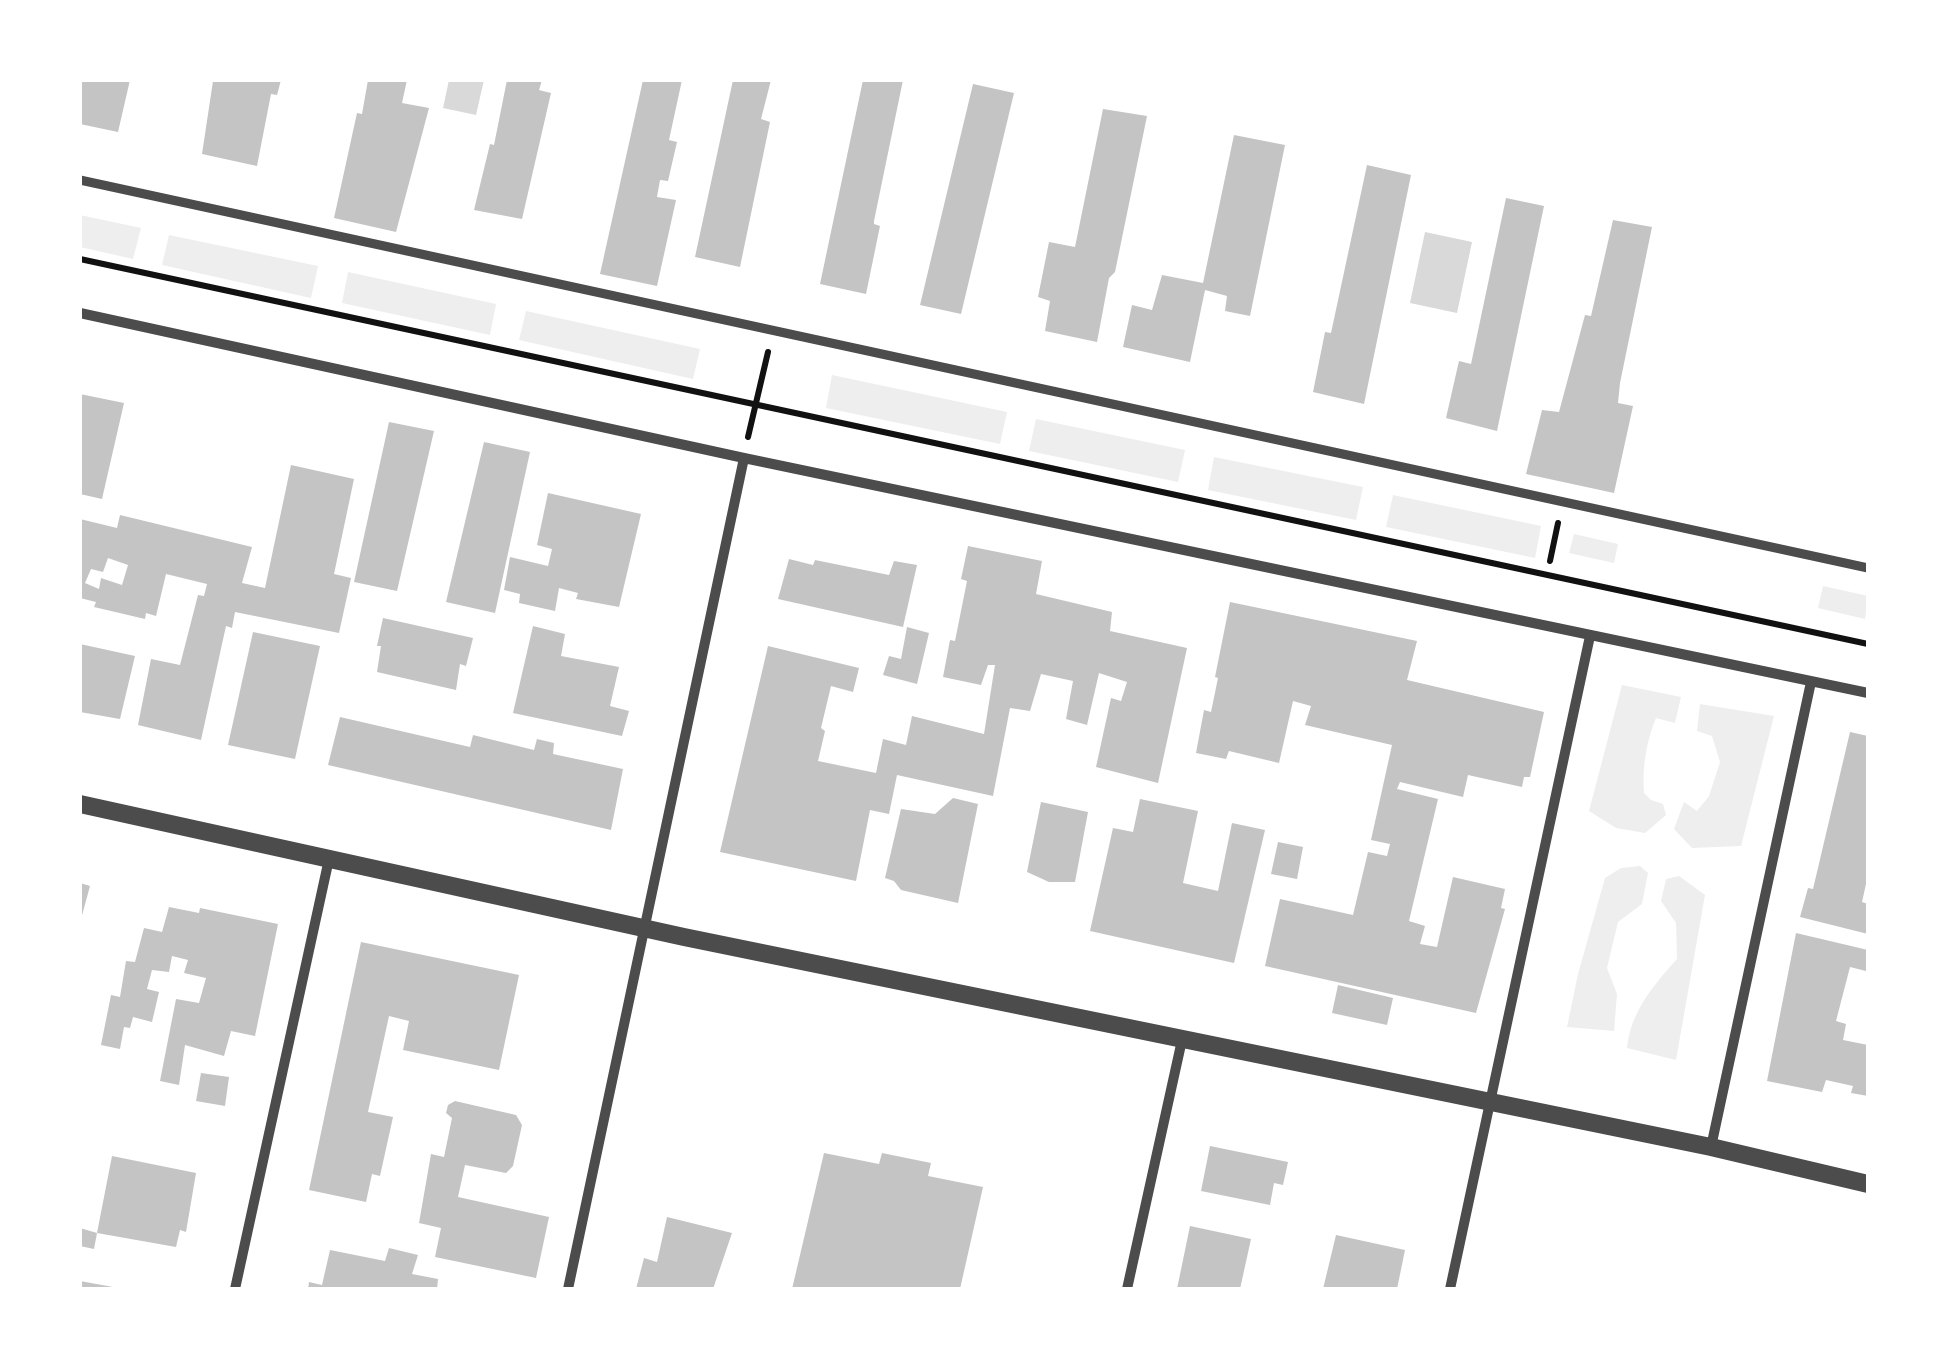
<!DOCTYPE html>
<html>
<head>
<meta charset="utf-8">
<style>
  body { margin:0 }
  #map { position:relative; width:1948px; height:1369px; overflow:hidden; background:#fff; font-family:"Public Sans",sans-serif }
  canvas { display:block }
  .frame { position:absolute; inset:0; border:82px solid #fff; pointer-events:none }
</style>
</head>
<body>
<div id="map">
<canvas width="1948" height="1369"></canvas>
<div class="frame"></div>
</div>
<script>
const ctx = document.querySelector('canvas').getContext('2d');
ctx.lineJoin = 'round';
function paint(path, color) {
  ctx.fillStyle = color;
  ctx.fill(path, 'evenodd');
}
function trace(path, color, width, dash) {
  ctx.strokeStyle = color;
  ctx.lineWidth = width;
  ctx.lineCap = dash ? 'butt' : 'round';
  ctx.setLineDash(dash || []);
  ctx.stroke(path);
}
paint(new Path2D(`
  M80,215L141,228L133,259L80,247Z
  M169,235L318,266L311,298L162,265Z
  M348,272L496,304L490,335L342,303Z
  M526,311L700,349L693,379L519,340Z
  M832,375L1007,412L1000,444L826,408Z
  M1036,419L1185,450L1178,482L1029,451Z
  M1214,457L1363,487L1356,520L1208,490Z
  M1393,495L1541,526L1535,558L1386,527Z
  M1574,534L1618,544L1614,563L1569,553Z
  M1823,586L1868,596L1865,619L1818,608Z
  M1622,685L1681,697L1675,723L1656,718C1646,743 1642,767 1644,793L1651,800L1663,804L1666,815L1645,833L1616,828L1589,811Z
  M1700,704L1774,716L1741,846L1692,848L1674,829L1684,802L1697,811L1709,796L1720,762L1712,736L1697,731Z
  M1640,866L1648,873L1642,904L1618,922L1607,968L1617,994L1614,1031L1567,1027L1578,974L1605,878L1621,868Z
  M1679,876L1705,895L1676,1060L1627,1048C1631,1011 1653,986 1677,959L1676,923L1661,901L1666,879Z`), '#eee');
paint(new Path2D(`
  M449,80H484L476,115L443,108Z
  M1425,232L1472,242L1457,313L1410,303Z`), '#d9d9d9');
paint(new Path2D(`
  M81,80H130L118,132L80,124Z
  M281,80L277,95L271,94L257,166L202,154L213,81Z
  M368,80H407L402,103L429,108L396,232L334,218L357,113L362,114Z
  M507,80H542L539,90L551,93L522,219L474,210L490,144L494,145Z
  M643,80H682L669,140L677,142L668,181L660,180L657,197L676,200L657,286L600,274Z
  M733,80H771L761,119L770,122L740,267L695,257Z
  M863,80H903L874,221V224L880,226L866,294L820,284Z
  M973,84L1014,93L961,314L920,305Z
  M1103,109L1147,116L1115,272L1109,278L1097,342L1045,331L1050,301L1038,297L1049,242L1075,247Z
  M1234,135L1285,145L1250,316L1225,311L1227,296L1205,290L1190,362L1123,347L1132,305L1152,310L1162,275L1203,283Z
  M1367,165L1411,175L1364,404L1313,392L1325,332L1331,333Z
  M1506,198L1544,206L1497,431L1446,418L1459,361L1471,364Z
  M1613,220L1652,227L1620,383L1618,403L1633,406L1614,493L1526,474L1542,410L1559,412L1585,315L1591,316Z
  M80,394L124,403L102,499L80,494Z
  M389,422L434,431L397,591L354,582Z
  M484,442L530,452L495,613L446,602Z
  M291,465L354,479L334,574L351,578L339,633L235,612L232,628L226,626L201,740L138,725L151,659L180,665L198,595L204,596L207,584L166,574L156,616L146,613L145,619L94,607L96,602L80,598V519L117,528L120,515L252,547L242,583L265,588ZM108,558L128,565L122,585L101,578L99,589L85,583L91,569L103,572Z
  M548,493L641,514L619,607L576,599L578,593L559,588L555,611L519,603L520,594L504,590L510,557L548,566L552,549L537,545Z
  M968,546L1042,561L1036,594L1112,612L1110,631L1187,648L1158,783L1096,767L1111,698L1121,701L1127,682L1099,673L1087,725L1066,719L1073,681L1041,674L1030,711L1010,708L993,796L897,775L889,814L870,810L856,881L720,852L768,646L859,668L853,692L831,686L821,728L825,731L818,761L876,773L883,739L906,745L912,716L984,734L995,665H988L981,685L943,677L950,640L955,641L967,581L961,579Z
  M789,559L813,565L815,560L889,575L894,561L917,565L903,627L778,599Z
  M1230,602L1417,641L1407,680L1544,712L1530,777H1524L1522,787L1468,775L1463,797L1400,782L1397,789L1438,799L1409,921L1425,926L1420,944L1437,947L1453,877L1505,889L1501,908L1505,909L1476,1013L1265,966L1280,899L1353,915L1368,852L1387,856L1390,844L1371,840L1392,745L1305,725L1311,706L1293,701L1279,763L1229,751L1226,759L1196,753L1204,710L1211,712L1218,678L1215,677Z
  M383,618L473,638L466,666L460,664L456,690L377,672L381,646H377Z
  M533,626L565,634L561,656L619,667L610,706L629,711L622,736L513,713Z
  M907,627L929,633L917,684L883,675L889,656L901,659Z
  M253,632L320,646L295,759L228,745Z
  M80,644L135,656L120,719L80,712Z
  M340,717L470,747L473,735L534,750L537,739L554,743L553,754L623,769L611,830L328,765Z
  M1850,732L1868,736V875L1862,902L1868,904V934L1800,917L1808,888L1813,889Z
  M953,798L978,804L958,903L901,890L894,881L885,878L901,809L935,814Z
  M1140,799L1198,811L1183,883L1218,891L1232,823L1265,830L1234,963L1090,931L1113,828L1133,832Z
  M1041,802L1088,812L1075,882H1049L1027,872Z
  M1278,842L1303,847L1297,879L1271,874Z
  M80,883L90,886L81,919H80Z
  M169,907L199,913L200,908L278,924L255,1036L231,1031L224,1056L185,1045L179,1085L160,1081L176,999L199,1003L206,978L184,973L188,960L172,956L169,972L152,970L147,989L159,992L152,1022L133,1017L130,1028L124,1027L120,1049L101,1045L111,995L120,997L126,961L135,962L144,928L162,932Z
  M1796,933L1868,950L1866,971L1850,967L1836,1021L1846,1024L1843,1040L1868,1045V1096L1851,1093L1853,1086L1826,1080L1822,1092L1767,1081Z
  M361,942L519,975L499,1070L403,1050L409,1021L389,1016L368,1112L393,1117L380,1176L372,1174L366,1202L309,1190Z
  M1338,985L1393,998L1387,1025L1332,1013Z
  M201,1073L229,1077L225,1106L196,1101Z
  M455,1101L516,1115L522,1125L513,1166L506,1173L465,1165L458,1197L549,1217L536,1278L435,1257L441,1228L419,1223L431,1154L444,1157L452,1118L446,1113L448,1105Z
  M1210,1146L1288,1162L1283,1185L1274,1183L1270,1205L1201,1191Z
  M824,1153L879,1164L882,1153L931,1163L928,1176L983,1187L960,1289H792Z
  M112,1156L196,1173L186,1232L180,1230L176,1247L97,1233Z
  M667,1217L732,1233L713,1289H636L644,1258L657,1262Z
  M1190,1226L1251,1239L1240,1289H1177Z
  M80,1228L97,1233L94,1249L80,1246Z
  M1336,1235L1405,1250L1397,1289H1323Z
  M389,1248L418,1255L412,1274L438,1279L437,1289H308L309,1282L322,1285L330,1250L385,1261Z
  M80,1281L113,1287V1289H80Z`), '#c4c4c4');
trace(new Path2D(`
  M80,259L1868,644
  M748,437L768,352
  M1550,561L1558,523`), '#111', 6);
trace(new Path2D(`
  M80,180L1868,568`), '#4c4c4c', 9);
trace(new Path2D(`
  M80,313L744,458L1868,693
  M1711,1147L1811,682
  M235,1289L329,859
  M568,1289L744,458
  M1127,1289L1182,1040
  M1450,1289L1590,636`), '#4c4c4c', 10);
trace(new Path2D(`
  M80,804L684,937L1711,1147L1868,1184`), '#4c4c4c', 18);
</script>
</body>
</html>
